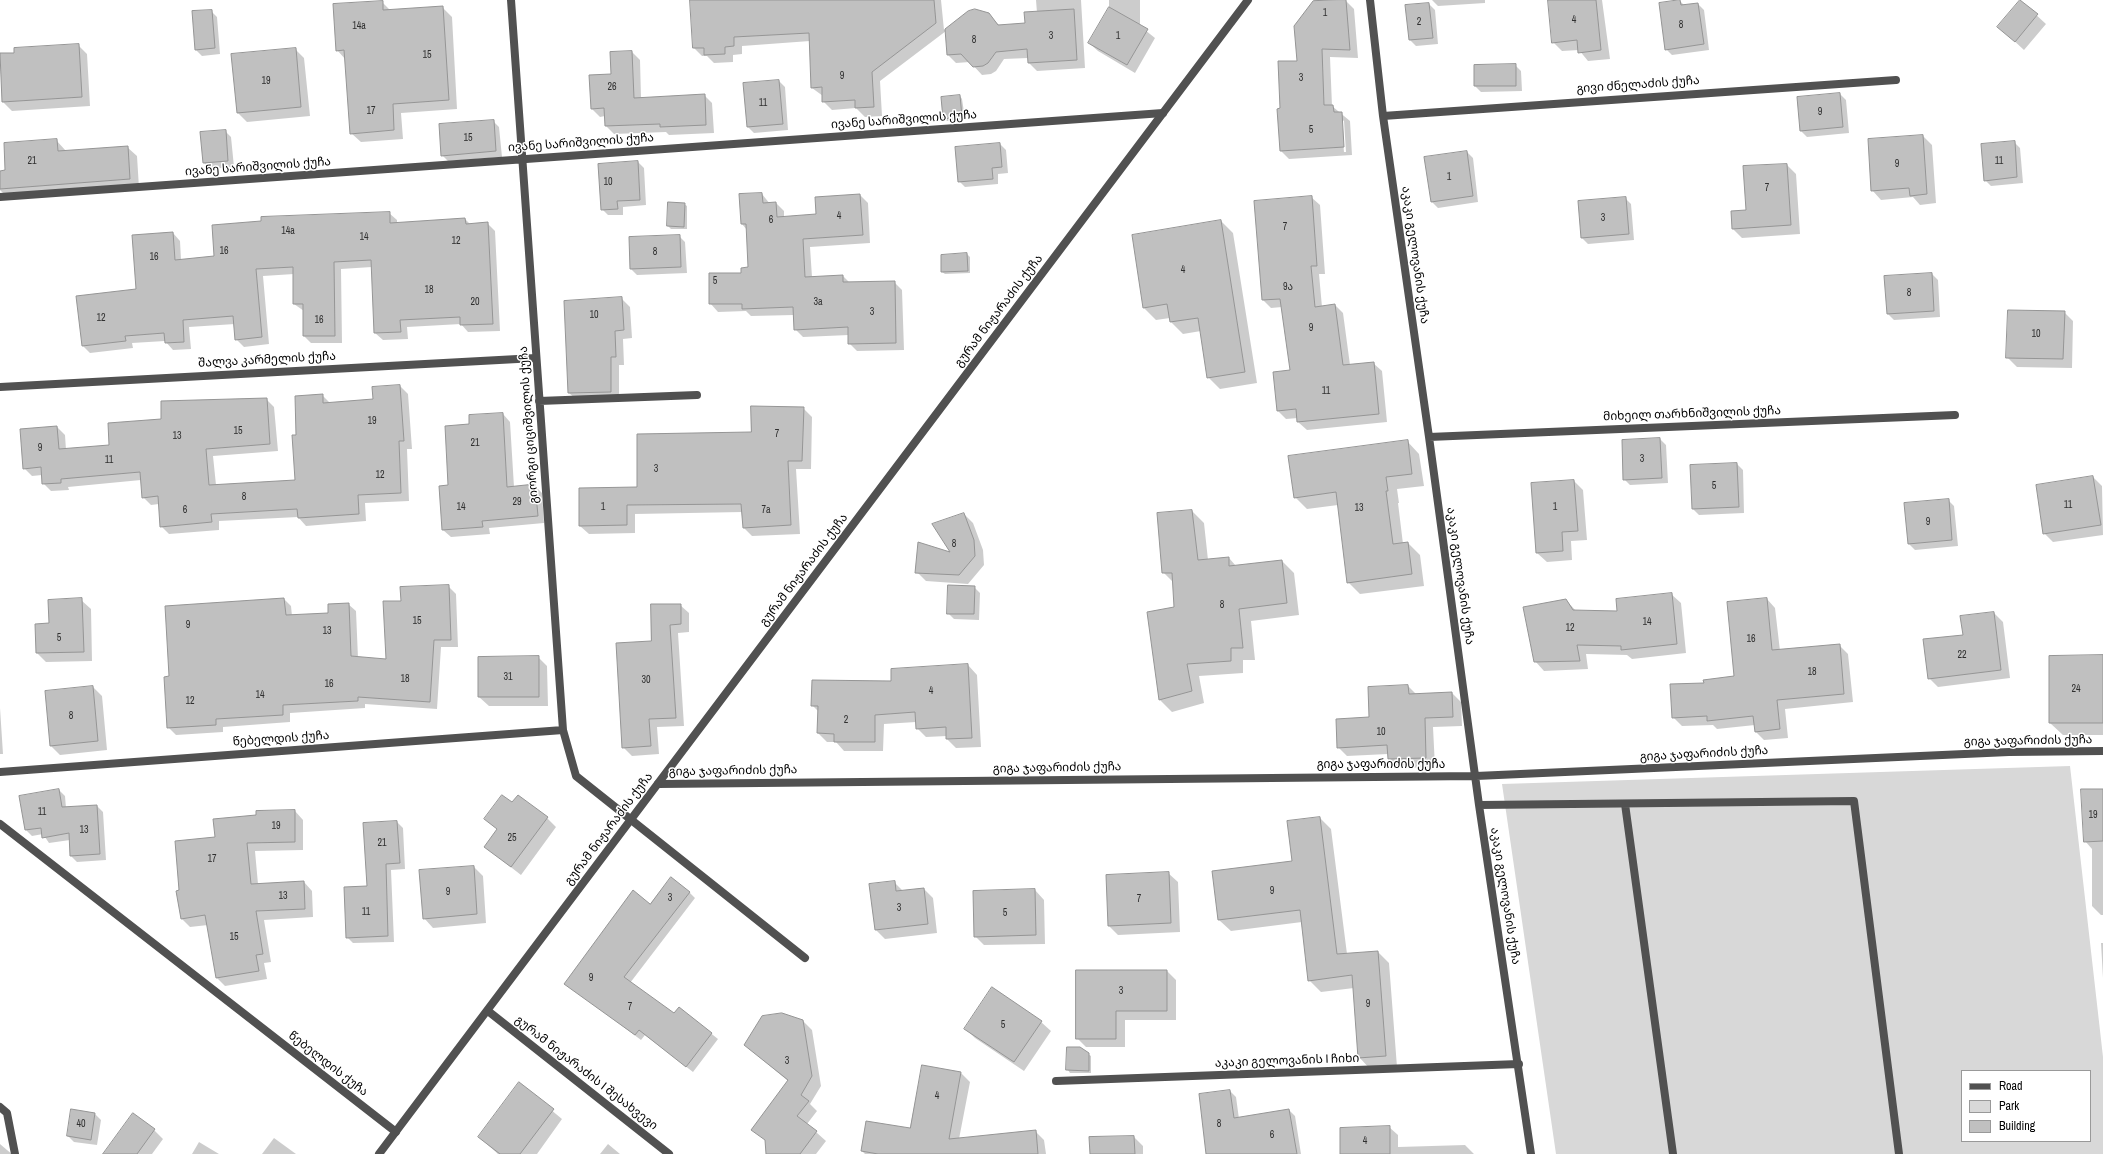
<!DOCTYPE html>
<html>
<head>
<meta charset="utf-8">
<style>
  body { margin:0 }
  #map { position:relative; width:2103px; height:1154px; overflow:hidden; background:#fff; font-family:"Archivo Narrow",sans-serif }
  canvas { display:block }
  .legend { position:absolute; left:1961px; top:1070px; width:130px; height:72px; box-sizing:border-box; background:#fff; border:1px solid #999; margin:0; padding:5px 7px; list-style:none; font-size:12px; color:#000 }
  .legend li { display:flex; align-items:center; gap:8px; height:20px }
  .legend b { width:20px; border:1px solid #999 }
</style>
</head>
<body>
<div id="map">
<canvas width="2103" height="1154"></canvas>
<ul class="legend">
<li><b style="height:5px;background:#515151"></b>Road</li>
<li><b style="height:11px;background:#d8d8d8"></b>Park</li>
<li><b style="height:11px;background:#c0c0c0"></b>Building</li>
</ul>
</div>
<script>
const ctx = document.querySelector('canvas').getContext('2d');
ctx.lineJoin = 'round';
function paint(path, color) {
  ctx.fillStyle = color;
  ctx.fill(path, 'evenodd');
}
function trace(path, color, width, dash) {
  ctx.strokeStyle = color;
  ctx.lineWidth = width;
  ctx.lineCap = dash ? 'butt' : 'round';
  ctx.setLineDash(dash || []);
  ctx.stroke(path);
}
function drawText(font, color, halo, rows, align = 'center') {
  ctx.font = font + ' "Archivo Narrow","Noto Sans Georgian",sans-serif';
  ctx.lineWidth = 3;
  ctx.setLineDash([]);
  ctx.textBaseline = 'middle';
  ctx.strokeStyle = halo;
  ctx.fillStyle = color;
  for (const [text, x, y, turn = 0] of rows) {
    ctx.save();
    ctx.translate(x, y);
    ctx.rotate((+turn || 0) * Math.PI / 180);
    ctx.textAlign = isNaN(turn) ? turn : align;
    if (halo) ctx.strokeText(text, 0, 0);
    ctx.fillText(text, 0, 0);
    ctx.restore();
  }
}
paint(new Path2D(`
  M2070,766L2103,1057V1154H1556L1502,784ZM1962,1071H2090V1141H1962Z`), '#d8d8d8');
paint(new Path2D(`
  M691,0H941L944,30L969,12L988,14L1000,26L1026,24L1037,13L1036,0H1081L1085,68L1037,71L1029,63L1028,58L1004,59L996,71L991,74L982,75L970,62L956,63L948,55L946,31L880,81L882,116L865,117L856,108L832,110L823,101V96L812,88L810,41L742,46V54L733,55V62L714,63L707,56H702L694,48Z
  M1109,0H1140V26L1155,38L1135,73L1098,51L1089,43L1109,9Z
  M1432,0H1485V3L1438,6Z
  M1549,0H1602L1610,59L1588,61L1579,50L1562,51L1553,42Z
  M1346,1L1354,9L1358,58L1330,57L1332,106L1350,121L1352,155L1289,159L1281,151L1278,110L1281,109L1298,62ZM1341,119L1344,121L1346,152H1344Z
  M1680,1L1685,6L1698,4L1704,10L1709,50L1672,55L1666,49L1660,4Z
  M2021,1L2046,24L2024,50L1999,27Z
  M382,2L391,11L443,8L452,17L457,109L401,113L403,139L361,142L351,133L346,60L337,50Z
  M1429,4L1435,10L1438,44L1416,46L1410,40L1407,6Z
  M211,11L217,17L220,54L202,56L196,50Z
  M78,45L87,54L90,106L12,111L3,102L15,54Z
  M295,49L304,58L310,116L247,122L238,113L232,55Z
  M632,52L640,60L641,98L704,95L712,103L714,133L669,135L666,132L614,134L606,126L605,116L600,117L592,109L612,75Z
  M1515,65L1521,71L1522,91L1481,92L1475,86Z
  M779,81L785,87L788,130L754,133L748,127Z
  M1840,94L1846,100L1849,133L1807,137L1801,131Z
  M960,96L962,99L965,119L947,121L944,118Z
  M493,121L499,127L502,157L448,161L442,155Z
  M225,131L231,137L234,167L210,169L204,163Z
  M1923,136L1932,145L1936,203L1920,205L1913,197L1881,200L1872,190L1869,140Z
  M56,140L66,151L127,147L137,156L139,188L8,198L0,190V172L6,171Z
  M2014,142L2020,148L2023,183L1991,186L1985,180Z
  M1000,144L1006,150L1008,173L998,174V184L965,187L959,181Z
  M1467,152L1473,158L1478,202L1438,208L1432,202Z
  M638,162L644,168L646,205L623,207V215H608L602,209Z
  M1787,165L1796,174L1800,234L1742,238L1733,229L1747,211L1744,167Z
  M762,194L770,204L776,203L784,211V217L817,215L860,195L868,203L870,243L810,247L812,277L843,276L850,283L894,282L902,290L904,350L857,351L849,343V335L803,337L795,329L794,315L751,316L746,311L718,312L710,303L750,268L747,230L742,224Z
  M1311,197L1320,205L1325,274H1319L1322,307L1335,305L1343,313L1350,365L1373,363L1382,371L1387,422L1307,430L1298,422V418L1286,419L1278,411L1291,371L1282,307L1271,308L1263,300Z
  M1625,198L1631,204L1634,240L1588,244L1582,238L1579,202Z
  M684,204L687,206V229H671L668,226Z
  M389,213L397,220V223L465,219L470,224L487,223L495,231L500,331L468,332L461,324L407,327L408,339L383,340L375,333L372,267L341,269L342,343H311L304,336V311L294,304V274L263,276L269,344L244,347L236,339L235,324L189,327L191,349L173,350L165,341L132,343L133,348L90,353L83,346L137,290L173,233L180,241L181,260L216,257Z
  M1221,221L1233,233L1257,383L1220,389L1208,377L1201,331L1183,334L1171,322L1170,318L1156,320L1144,308Z
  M679,236L685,242L687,273L637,275L631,269L630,238Z
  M967,254L970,257V273L945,274L942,272Z
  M1932,274L1938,280L1940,317L1894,320L1888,314Z
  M621,298L630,307L632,338L623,339L624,365H619V400L578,401L569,393Z
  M2064,312L2073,321L2072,368L2017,367L2007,357Z
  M400,386L408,394L412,449H407L409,501L365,503L366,521L306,526L298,517L219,521V530L169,534L161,526L159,504L151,505L143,497L141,480L68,487L69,490L51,491L43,483L42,475L32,476L24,468L57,427L65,435L66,450L110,446L162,420L266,399L274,407L278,451L213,456L216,485L296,481L297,436L322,395L330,403L374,400Z
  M803,408L812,417L811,469H796L800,534L752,536L744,528L743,512L635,514V533L589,534L580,526L638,488Z
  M503,414L510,422L514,487L534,485L542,493L544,523L489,528L490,534L451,537L443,530L440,487L449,486Z
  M1660,439L1666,445L1668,483L1630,485L1624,479Z
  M1407,441L1419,454L1424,486L1397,489L1399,503H1398L1403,544L1408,543L1420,555L1424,586L1360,594L1348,582L1338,505L1307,509L1295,497Z
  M1737,464L1743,470L1744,513L1699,515L1693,509Z
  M2093,477L2102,486L2103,535L2053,542L2044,533Z
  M1574,481L1583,490L1587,540L1571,541L1572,560L1547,562L1537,553Z
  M1948,500L1954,506L1958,546L1915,550L1909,544Z
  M1192,511L1204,523L1208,560L1229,558L1236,566L1282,561L1294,573L1299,615L1251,621L1255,660H1243V673L1199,676L1204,703L1172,712L1160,700L1175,608L1173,582L1163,572Z
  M964,514L973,523L983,550L984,565L968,584L926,581L917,572L953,554Z
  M448,586L456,594L458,647H441L437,709L365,704V708L290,713V722L223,727V732L176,735L168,727L170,677L284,599L291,606L292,616L329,614L348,604L356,611L358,658L387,660L402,602Z
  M974,587L980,593L979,620L954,619L948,613Z
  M1671,594L1681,603L1686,653L1632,659L1627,655L1586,654L1588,669L1544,671L1535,661L1566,600L1576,611L1618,612Z
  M1767,599L1775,608L1780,651L1839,645L1848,654L1853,702L1785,709L1788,738L1764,740L1755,731V725L1717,729L1713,725L1682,726L1673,717L1705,683L1736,677Z
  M81,600L91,609L92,661L46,662L37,653L36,625L50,624Z
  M680,605L689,613V632L678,633L684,726L657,727L659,754L632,756L623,747L652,642Z
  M1994,613L2003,622L2010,678L1938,687L1929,678L1964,635Z
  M2103,656V735H2063L2050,723Z
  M538,657L547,666L548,706H489L479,697Z
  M968,665L977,675L981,747L956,748L947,739V736L926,737L917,728L916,722L884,724L883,751H844L836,742H827L818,733V711L812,705L892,682Z
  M1408,686L1416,694L1452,693L1461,702L1462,726L1433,727L1435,767L1398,768L1389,759L1388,754L1347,756L1338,747Z
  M93,687L102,696L107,750L60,755L51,746Z
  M0,708L3,754H0Z
  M59,790L65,796L66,808L97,806L103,812L106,860L77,862L71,856L70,840L49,843L43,834L32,836L26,830L21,797Z
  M2103,790V915H2101L2092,906V849L2085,841Z
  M512,804L547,818L556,827L521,875L485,847L498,830L485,819Z
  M295,811L303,820V850L255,851L258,884L304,882L312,891L313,917L264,920L271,962L264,963L267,979L225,986L217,978L208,925L190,927L182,919L177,892L180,891L216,838Z
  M1320,818L1331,829L1347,954L1378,952L1389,963L1397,1067L1370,1069L1359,1057L1354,988L1321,992L1309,980L1302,922L1231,931L1219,920L1213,872L1293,862Z
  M397,822L403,828L405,869L391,870L394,942L353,943L347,937L368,887L364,824Z
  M474,867L483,876L486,923L433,928L424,918Z
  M1168,873L1178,882L1180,932L1118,935L1109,926Z
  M894,882L903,891L924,889L933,898L937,933L885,939L876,930Z
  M1035,890L1044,900L1045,944L984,945L975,936Z
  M689,892L695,898L630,983L674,1014L679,1008L718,1039L693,1072L645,1035L641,1040L565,983L651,905Z
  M2101,943H2103V978Z
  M1167,971L1176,980V1020H1125V1047H1086L1077,1038Z
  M993,989L1041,1022L1051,1031L1024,1071L975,1038L966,1029Z
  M802,1020L812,1030L821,1086L810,1104L817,1111L807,1124L826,1141L816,1154H782L752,1129L788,1081L745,1045Z
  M1088,1054L1091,1056V1073H1070L1068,1070Z
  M961,1073L970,1082L959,1139L967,1154H865L862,1151L911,1130Z
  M520,1084L562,1119L537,1154H498L479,1137Z
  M1230,1091L1236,1097L1239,1119L1289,1110L1295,1116L1301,1154H1207Z
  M95,1114L101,1120L97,1145L74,1142L68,1136Z
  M1389,1127L1398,1135V1147L1465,1145L1474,1154H1341Z
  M154,1130L163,1139L152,1154H105Z
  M1035,1131L1044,1140L1046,1154H983Z
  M1134,1137L1143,1146V1154H1091Z
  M274,1138L296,1154H262Z
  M199,1142L219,1154H192Z
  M0,1144L7,1150L12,1154H0Z
  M608,1144L620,1154H600Z`), '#0003');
const building = new Path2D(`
  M690,0H934L936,23L872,72L874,107L855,108V100L822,102V87L811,88L809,33L734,37V46L725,47V54L704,55V48H693Z
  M1346,0L1350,50L1322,49L1324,105H1333L1334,112H1342L1344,147L1280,151L1277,109L1280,108L1278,61H1297L1294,26L1313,1Z
  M1548,0H1596L1601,50L1578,53L1577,40L1552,43Z
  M1680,0L1681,5L1698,3L1704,44L1665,50L1659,3Z
  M2020,0L2038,14L2015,42L1997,27Z
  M383,1V10L443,6L449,100L393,104L394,130L350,134L344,50L336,51L333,4Z
  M1429,3L1433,38L1409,40L1405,5Z
  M1109,7L1148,29L1127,65L1088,43Z
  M975,9L989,13L998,25L1025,23L1024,12L1074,9L1077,60L1028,63L1027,49L996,52L988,63L983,66L973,67L961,54L947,55L945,29L968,11Z
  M212,10L215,48L195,50L192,11Z
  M79,44L82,97L2,102L0,53H14V48Z
  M296,48L301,107L237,113L231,54Z
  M632,51L634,98L705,94L706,125L660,127V124L605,126L604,108L591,109L589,75L611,74L610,52Z
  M1516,64V86H1474V65Z
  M779,80L783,124L747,127L743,83Z
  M1840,93L1843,127L1800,131L1797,97Z
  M960,95L962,117L943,119L941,97Z
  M494,120L496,151L441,156L439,124Z
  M226,130L228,161L203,163L200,132Z
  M1923,135L1927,194L1910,196L1909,188L1871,191L1868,139Z
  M57,139L58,151L128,146L130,179L0,189V171L5,170L4,143Z
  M2015,141L2017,177L1984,181L1981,144Z
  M1000,143L1002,167L992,168L993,179L958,182L955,147Z
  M1467,151L1473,196L1431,202L1424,157Z
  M638,161L640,200L617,201L618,209L601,210L598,164Z
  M1787,164L1791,225L1732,229L1731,211L1746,210L1743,166Z
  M762,193L763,203L776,202L777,217L816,214L815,197L860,194L863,235L803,239L805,277L843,275V282L895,281L896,343L848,344V327L794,330L793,307L742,309V304H709V273H741V268L748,267L746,224H741L739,194Z
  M1312,196L1317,266H1311L1315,307L1335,304L1343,365L1374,362L1379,414L1297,422L1296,409L1277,411L1273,372L1290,370L1280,299L1262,300L1254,201Z
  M1626,197L1629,234L1581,238L1578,201Z
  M668,202L685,203L684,227L667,226Z
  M390,212V223L465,218L466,224L488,222L493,324L460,325V317L400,320L401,332L374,333L371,260L334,262L335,336H303V304H293V267L256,269L262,337L235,340L233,316L183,320L184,342L165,343L164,333L125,336L126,341L82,346L76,296L136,289L132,235L173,232L175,260L214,256L212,225L261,221V217Z
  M1221,220L1245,372L1207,378L1198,318L1170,322L1167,304L1143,308L1132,235Z
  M680,235L681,267L630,269L629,237Z
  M967,253L968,271L941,272V255Z
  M1932,273L1934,311L1887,314L1884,276Z
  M622,297L624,330L615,331L616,357H611V392L568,393L564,301Z
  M2008,310L2065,311L2063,359L2006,358Z
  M400,385L404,441H399L401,493L358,495L359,514L298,518L297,509L211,514L212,522L160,527L158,496L142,498L140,472L61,479V483L42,484L41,467L23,469L20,429L57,426L59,449L109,445L108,423L161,419V401L267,398L270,444L206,449L209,485L295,480L292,435H296L295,396L323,394V403L373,399L372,387Z
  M751,406L804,407L802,461H788L791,525L743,528L741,504L627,505V525L579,526V488L637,487V434L751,432Z
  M503,413L507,487L535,484L538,516L482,521L483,527L442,530L439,486L448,485L445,426L469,424V415Z
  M1660,438L1662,478L1623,480L1622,440Z
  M1408,440L1412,474L1386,477L1388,491H1386L1393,544L1408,542L1412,574L1347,583L1336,492L1294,498L1288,456Z
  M1737,463L1739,507L1692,509L1690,465Z
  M2093,476L2101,525L2043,534L2036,485Z
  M1574,480L1578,531L1562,532L1563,551L1536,553L1531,483Z
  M1949,499L1952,540L1908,544L1904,503Z
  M1192,510L1198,560L1229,557V566L1282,560L1287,603L1239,609L1243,648H1231V661L1187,664L1192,691L1159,700L1147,612L1174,607L1172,573H1162L1157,513Z
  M964,513L974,540L975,556L959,575L915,573L918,542L950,552L932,524Z
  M449,585L451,640H434L430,702L358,697V701L283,705V715L216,719V725L167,728L164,677L169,676L165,606L284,598L286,615L328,613V604L349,603L351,656L386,659L383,601H401L400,587Z
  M948,585L975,586L974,614H947Z
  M1672,593L1677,644L1621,650V646L1577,645L1580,661L1534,662L1523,607L1566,599L1573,610L1617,611L1616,599Z
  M82,598L84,652L36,653L35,624L49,623L48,600Z
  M1767,598L1772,650L1840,644L1844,694L1777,700L1780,729L1755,732L1753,716L1707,721V716L1672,718L1670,684L1704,683L1703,680L1734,676L1727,602Z
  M651,604H681V624L670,625L676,718L649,719L651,746L622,748L616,643L651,641Z
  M1994,612L2001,670L1928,679L1923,639L1963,635L1960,616Z
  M2103,655V723H2049V656Z
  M539,656V697H478V657Z
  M968,664L972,738L946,739V727L916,729L915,712L875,715V742H834V734L817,733L818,706H811L812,680L891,681V669Z
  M1408,685L1409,694L1452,692L1453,717L1425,718L1426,758L1388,759L1387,745L1337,748L1336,719L1369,717L1368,687Z
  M93,686L98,741L50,746L45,691Z
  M59,789L62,807L97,805L100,854L70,856L69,833L42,838L41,828L25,830L19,796Z
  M2081,789H2103V841L2084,842Z
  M502,795L512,802L518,795L548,817L511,867L484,847L497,829L484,819Z
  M295,810V842L247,843L251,884L304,881L305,909L256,911L263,954L256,955L259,971L216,978L205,915L181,919L176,891L179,890L175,841L215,837L213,819L256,815V811Z
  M1320,817L1337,954L1378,951L1386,1056L1358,1058L1352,975L1308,981L1300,910L1218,920L1212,871L1292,861L1287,821Z
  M397,821L400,863L386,864L388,936L346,938L344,887L367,886L363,823Z
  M474,866L477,914L423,919L419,870Z
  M1169,872L1171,923L1108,926L1106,875Z
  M671,877L690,892L624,977L674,1013L679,1007L712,1033L686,1067L639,1030L635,1035L564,984L633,890L650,904Z
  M895,881L896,891L924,888L928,924L875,930L869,884Z
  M1035,889L1036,935L974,937L973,891Z
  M1076,970H1167V1011H1116V1039H1076Z
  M992,987L1042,1021L1014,1062L964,1029Z
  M782,1013L803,1020L812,1076L801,1095L809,1101L797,1116L817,1131L800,1154H766L765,1140L751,1130L788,1080L744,1045L762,1016Z
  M1067,1047H1080L1089,1053V1071L1066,1070Z
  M922,1065L961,1072L949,1139L1036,1130L1038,1154H878L861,1151L866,1121L910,1128Z
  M519,1082L554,1109L520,1154H500L478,1137Z
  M1230,1090L1234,1118L1289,1109L1297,1154H1206L1199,1094Z
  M71,1109L95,1113L91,1140L67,1136Z
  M133,1113L155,1129L137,1154H103Z
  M1390,1126V1154H1340V1128Z
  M1134,1136L1135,1154H1090L1089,1137Z`);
paint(building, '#c0c0c0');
trace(building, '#959595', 1);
trace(new Path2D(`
  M511,0L563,730L576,776L805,958
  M1370,0L1383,116L1429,437L1479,805L1531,1154
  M1383,116L1896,80
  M0,197L1163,113
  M0,387L536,358
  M539,401L697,395
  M1429,437L1955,415
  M0,772L563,730
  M658,784L1476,776L2009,752L2103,751
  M1625,804L1673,1154
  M1479,805L1854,801L1899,1154
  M0,824L396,1132
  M488,1011L669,1154
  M1056,1081L1519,1064
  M0,1107L7,1113L15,1154`), '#515151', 8);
trace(new Path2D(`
  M379,1154L1248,0`), '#515151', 8);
drawText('10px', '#303030', null, [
  ["1",1325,13],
  ["4",1574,20],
  ["2",1419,22],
  ["8",1681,25],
  ["14a",359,26],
  ["3",1051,36],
  ["1",1118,36],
  ["8",974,40],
  ["15",427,55],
  ["9",842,76],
  ["3",1301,78],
  ["19",266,81],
  ["26",612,87],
  ["11",763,103],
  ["17",371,111],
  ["9",1820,112],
  ["5",1311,130],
  ["15",468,138],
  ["21",32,161],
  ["11",1999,161],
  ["9",1897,164],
  ["1",1449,177],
  ["10",608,182],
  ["7",1767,188],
  ["4",839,216],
  ["3",1603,218],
  ["6",771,220],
  ["7",1285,227],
  ["14a",288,231],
  ["14",364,237],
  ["12",456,241],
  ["16",224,251],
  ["8",655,252],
  ["16",154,257],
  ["4",1183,270],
  ["5",715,281],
  ["9ა",1288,287],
  ["18",429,290],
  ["8",1909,293],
  ["20",475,302],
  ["3a",818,302],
  ["3",872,312],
  ["10",594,315],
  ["12",101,318],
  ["16",319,320],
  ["9",1311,328],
  ["10",2036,334],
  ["11",1326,391],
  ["19",372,421],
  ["15",238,431],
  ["7",777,434],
  ["13",177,436],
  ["21",475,443],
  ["9",40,448],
  ["3",1642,459],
  ["11",109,460],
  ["3",656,469],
  ["12",380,475],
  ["5",1714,486],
  ["8",244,497],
  ["29",517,502],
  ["11",2068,505],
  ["14",461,507],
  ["1",603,507],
  ["1",1555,507],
  ["13",1359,508],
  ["6",185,510],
  ["7a",766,510],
  ["9",1928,522],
  ["8",954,544],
  ["8",1222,605],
  ["15",417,621],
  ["14",1647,622],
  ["9",188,625],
  ["12",1570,628],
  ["13",327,631],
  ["5",59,638],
  ["16",1751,639],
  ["22",1962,655],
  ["18",1812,672],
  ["31",508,677],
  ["18",405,679],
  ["30",646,680],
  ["16",329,684],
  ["24",2076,689],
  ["4",931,691],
  ["14",260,695],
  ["12",190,701],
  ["8",71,716],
  ["2",846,720],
  ["10",1381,732],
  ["11",42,812],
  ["19",2093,815],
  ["19",276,826],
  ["13",84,830],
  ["25",512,838],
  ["21",382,843],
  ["17",212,859],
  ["9",1272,891],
  ["9",448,892],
  ["13",283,896],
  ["3",670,898],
  ["7",1139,899],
  ["3",899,908],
  ["11",366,912],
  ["5",1005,913],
  ["15",234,937],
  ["9",591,978],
  ["3",1121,991],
  ["9",1368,1004],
  ["7",630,1007],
  ["5",1003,1025],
  ["3",787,1061],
  ["4",937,1096],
  ["40",81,1124],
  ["8",1219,1124],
  ["6",1272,1135],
  ["4",1365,1141]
]);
drawText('12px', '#000', '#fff', [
  ["გივი ძნელაძის ქუჩა",1638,85,-4],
  ["ივანე სარიშვილის ქუჩა",904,120,-4],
  ["ივანე სარიშვილის ქუჩა",581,143,-4],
  ["ივანე სარიშვილის ქუჩა",258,167,-4],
  ["აკაკი გელოვანის ქუჩა",1415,255,82],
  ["გურამ ნიჟარაძის ქუჩა",999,311,-53],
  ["შალვა კარმელის ქუჩა",267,360,-3],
  ["მიხეილ თარხნიშვილის ქუჩა",1692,414,-2],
  ["გიორგი ციციშვილის ქუჩა",529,425,-94],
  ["გურამ ნიჟარაძის ქუჩა",804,570,-53],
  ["აკაკი გელოვანის ქუჩა",1460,576,82],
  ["წებელდის ქუჩა",281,739,-4],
  ["გიგა ჯაფარიძის ქუჩა",2028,741,-1],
  ["გიგა ჯაფარიძის ქუჩა",1704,754,-3],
  ["გიგა ჯაფარიძის ქუჩა",1381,765],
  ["გიგა ჯაფარიძის ქუჩა",1057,768,-1],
  ["გიგა ჯაფარიძის ქუჩა",733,771,-1],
  ["გურამ ნიჟარაძის ქუჩა",609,829,-53],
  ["აკაკი გელოვანის ქუჩა",1505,896,81],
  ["აკაკი გელოვანის I ჩიხი",1287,1061,-2],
  ["წებელდის ქუჩა",328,1064,38],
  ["გურამ ნიჟარაძის I შესახვევი",586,1073,38]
]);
</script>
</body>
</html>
